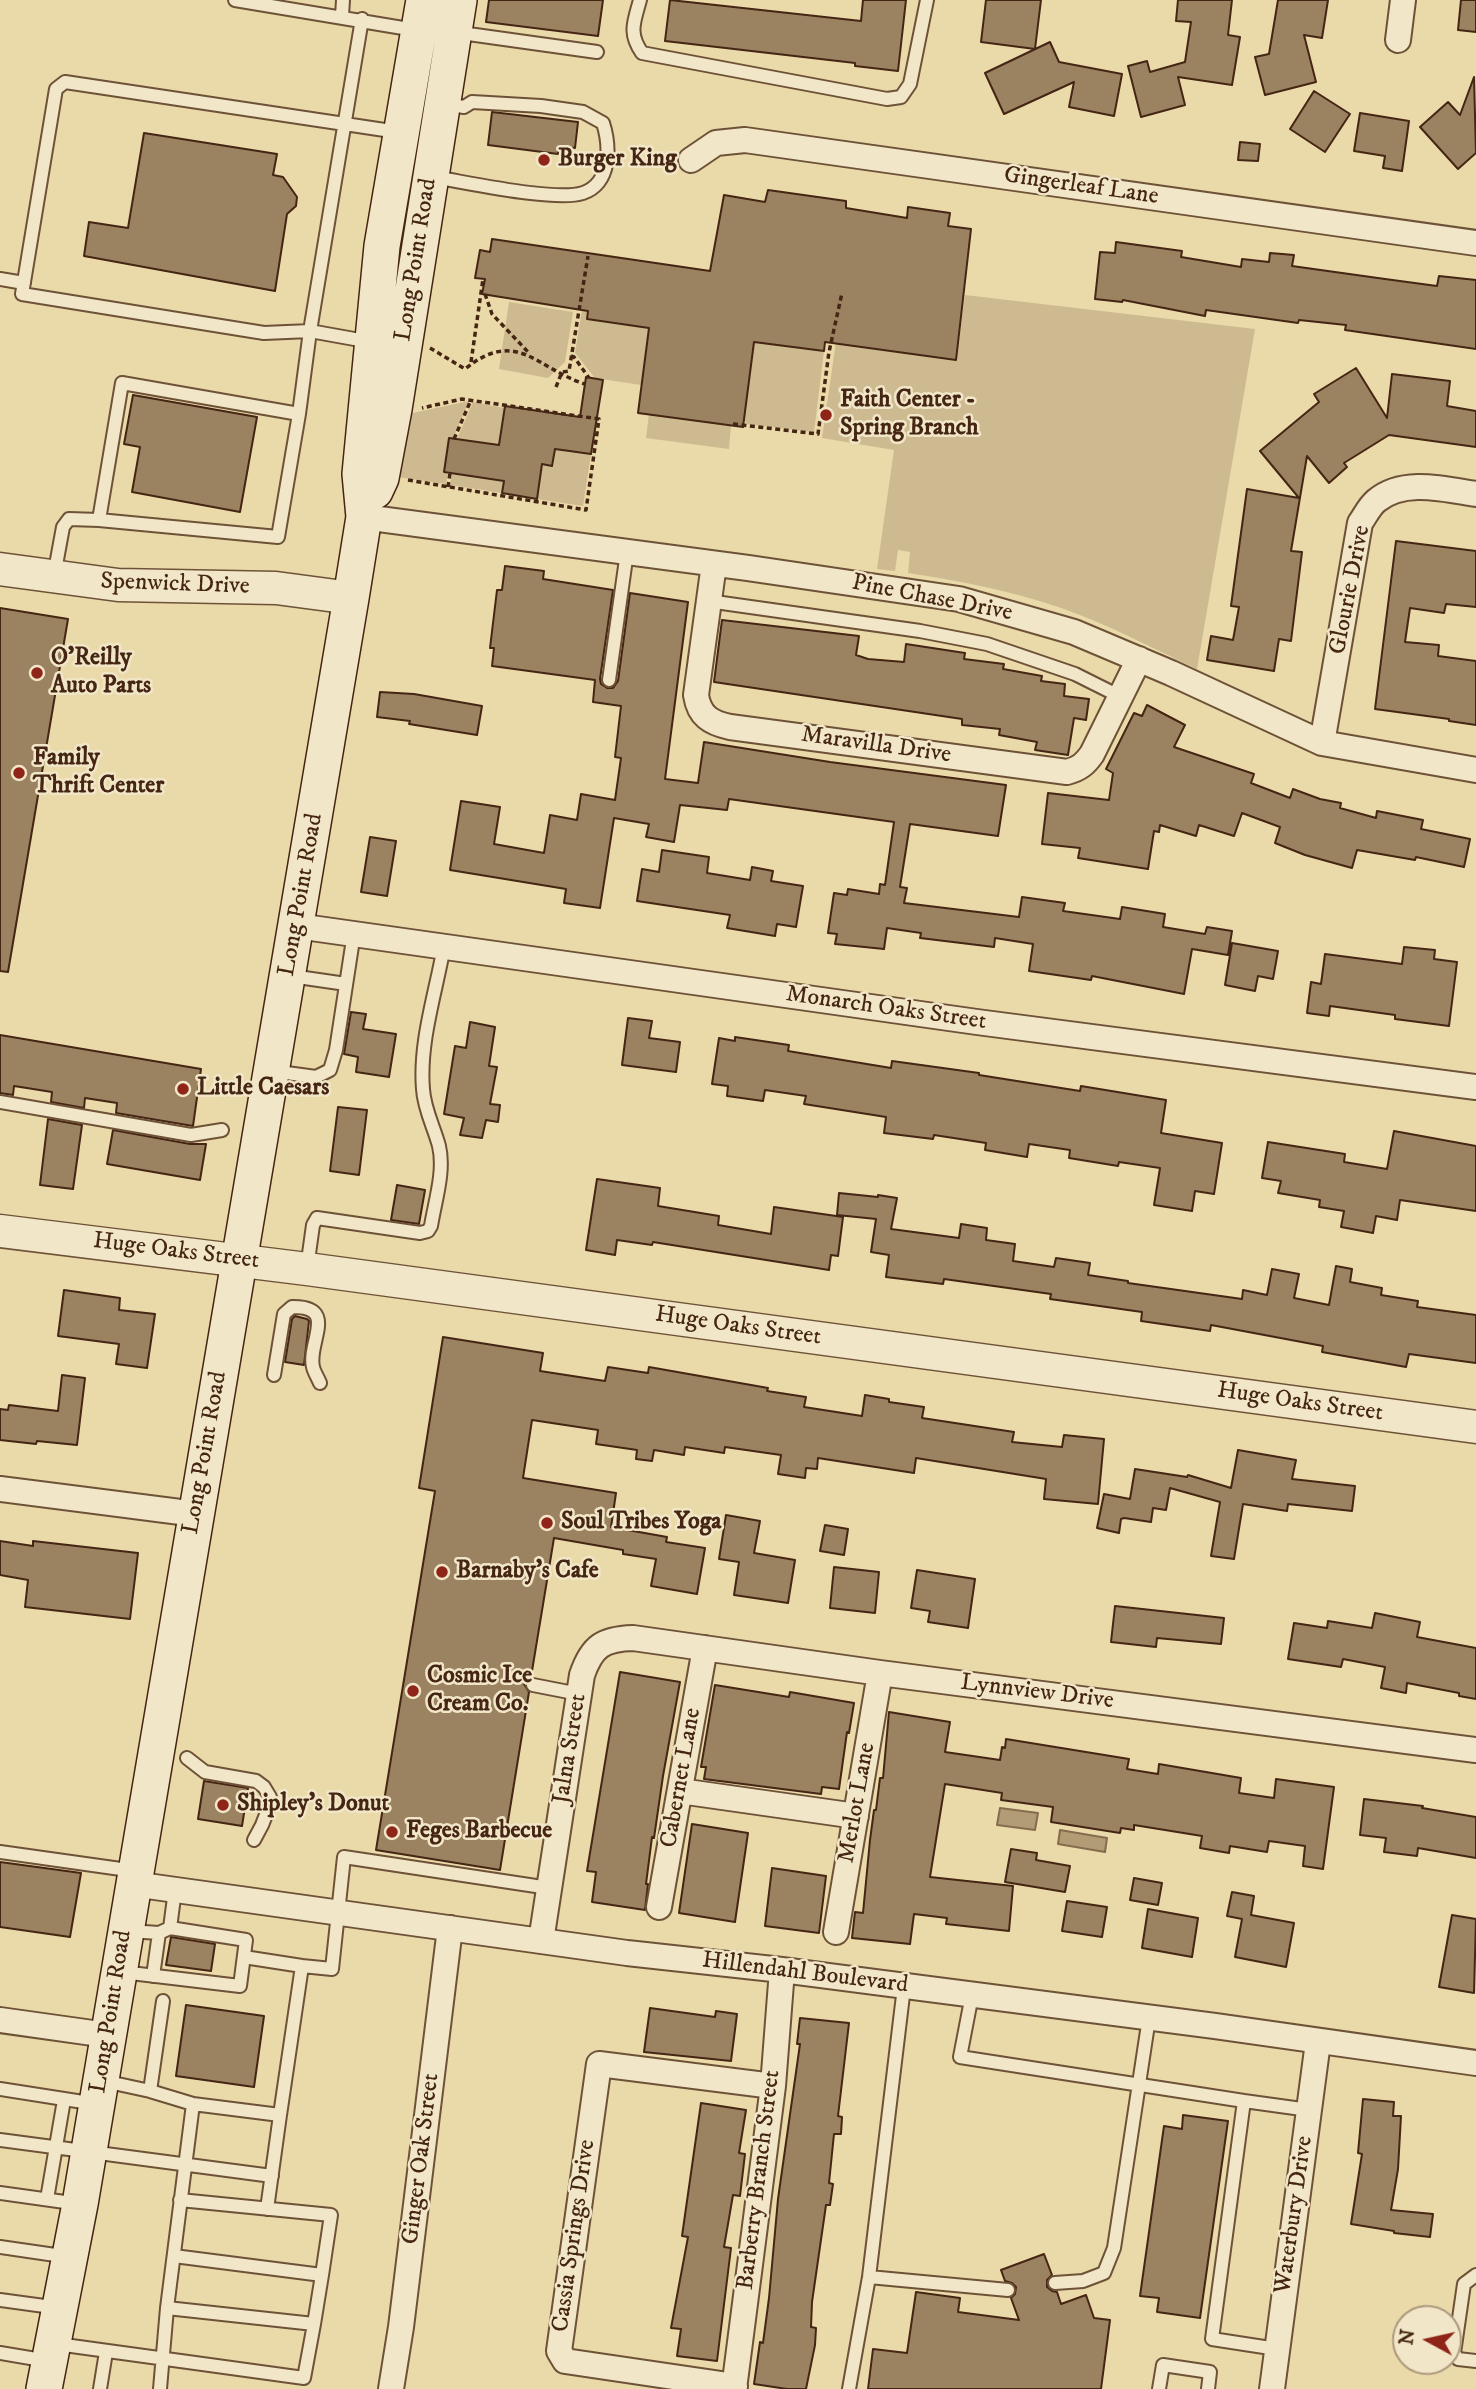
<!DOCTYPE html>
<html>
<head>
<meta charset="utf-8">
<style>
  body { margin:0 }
  #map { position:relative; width:1476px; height:2389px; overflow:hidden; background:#ead9a9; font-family:"IM FELL DW Pica",serif }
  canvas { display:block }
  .north { position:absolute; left:1392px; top:2305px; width:70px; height:70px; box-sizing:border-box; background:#f1e6c7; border:2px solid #ac997f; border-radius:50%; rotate:278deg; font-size:19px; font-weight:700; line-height:28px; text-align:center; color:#452513 }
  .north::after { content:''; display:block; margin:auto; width:24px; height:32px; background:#8f2418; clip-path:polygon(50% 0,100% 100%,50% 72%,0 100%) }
</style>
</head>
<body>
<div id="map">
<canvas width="1476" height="2389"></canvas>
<div class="north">N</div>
</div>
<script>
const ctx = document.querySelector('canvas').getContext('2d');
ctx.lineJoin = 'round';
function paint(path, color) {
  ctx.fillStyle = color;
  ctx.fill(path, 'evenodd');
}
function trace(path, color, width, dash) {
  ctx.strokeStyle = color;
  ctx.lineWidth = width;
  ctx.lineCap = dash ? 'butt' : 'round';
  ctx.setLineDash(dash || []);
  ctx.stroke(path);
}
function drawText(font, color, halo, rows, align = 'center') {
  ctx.font = font + ' "IM FELL DW Pica",serif';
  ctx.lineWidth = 5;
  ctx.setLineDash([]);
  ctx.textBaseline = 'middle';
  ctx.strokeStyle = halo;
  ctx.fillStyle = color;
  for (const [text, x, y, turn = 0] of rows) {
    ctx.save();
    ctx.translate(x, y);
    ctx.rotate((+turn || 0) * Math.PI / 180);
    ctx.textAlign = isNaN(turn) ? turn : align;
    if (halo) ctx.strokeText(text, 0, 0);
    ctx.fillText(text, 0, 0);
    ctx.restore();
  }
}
paint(new Path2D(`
  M585,291L591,292L588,319L649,328L641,385L595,378L575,353Z
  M965,295L1255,329L1197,669C1158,651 1119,630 1080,615C1024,593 967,582 908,573L910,552L898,550L895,571L877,569L894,450L822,438L836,342L956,360Z
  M509,302L573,312L565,362L548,378L499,369Z
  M754,342L824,351L814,432L747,424L744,420Z
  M469,401L453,439H449L444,472L448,473L446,484L398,477L404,451L408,414Z
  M473,402L504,408L499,445L457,439Z
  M649,414L731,425L729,449L646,438Z
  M545,447L591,454L583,506L537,499L542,464L552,466L553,458Z
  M452,473L504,481L502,493L450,485Z`), '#ceba90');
const water = new Path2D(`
  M1000,1808L1038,1813L1035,1830L997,1825Z
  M1060,1830L1107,1838L1105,1852L1058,1844Z`);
paint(water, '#b29c76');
trace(water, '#866c4e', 2);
const building = new Path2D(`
  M489,0H603L598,36L486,22Z
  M670,0L861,21L863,0H906L898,71L855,66V63L665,41Z
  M986,0H1041L1035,49L981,42Z
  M1178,0H1232L1228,35L1240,37L1232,85L1178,77L1185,105L1141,117L1128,66L1147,61L1150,72L1185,62L1191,22L1176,21Z
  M1278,0H1328L1322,38L1304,35L1316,82L1265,95L1255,57L1269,54Z
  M1461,0H1476V32L1458,30Z
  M1050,42L1059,62L1122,74L1114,116L1069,107L1074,82L1004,114L985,73Z
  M1474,77L1476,153L1458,169L1420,127L1448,102L1460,115Z
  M1314,91L1350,114L1325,152L1290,129Z
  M492,112L578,122L575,148L559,146L558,154L488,145Z
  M1360,113L1409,121L1402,171L1383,168L1385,156L1354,151Z
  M144,133L277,154L273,175L283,177L297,197L296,206L287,214L275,291L84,256L89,222L128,228Z
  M1240,142L1260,144L1258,161L1238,160Z
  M768,190L846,201V208L907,218L908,207L950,213L948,226L971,229L956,360L825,342L824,351L754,342L743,427L638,413L649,328L587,319L588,311L482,294L485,279L475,278L480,250L490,252L492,239L710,271L724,195L765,202Z
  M1116,242L1182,251L1181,257L1241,267L1242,259L1269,262L1270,253L1294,255L1292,266L1385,279L1437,286L1439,276L1476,280V349L1345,330L1346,325L1299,320L1298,323L1206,310L1205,316L1123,300L1122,302L1095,299L1100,252L1115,253Z
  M1356,368L1387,418L1392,374L1450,381L1447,406L1476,411V447L1389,435L1344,463L1347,467L1329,483L1307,456L1291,551L1302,552L1291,641L1279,639L1274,671L1207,660L1211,636L1233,640L1239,607L1231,606L1247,489L1299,498L1260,451L1319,402L1314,394Z
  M586,377L603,380L591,454L555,449L552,466L542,464L537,499L502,493L504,481L444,472L449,438L499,445L505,406L580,417Z
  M133,395L257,417L240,512L132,492L140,447L124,444Z
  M1396,541L1476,551V607L1446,604L1444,613L1410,608L1405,642L1439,645L1438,656L1476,661V725L1449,721V719L1375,709Z
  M505,566L544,571L543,579L613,590L600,679L601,684L607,688H613L618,681L630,593L688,602L665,779L698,783L704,742L830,762L1006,785L998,836L910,824L900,887L907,888L904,903L1019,917L1022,897L1065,903L1063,911L1120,919L1122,907L1165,914L1163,927L1205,934L1207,927L1232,931L1228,955L1192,949L1184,994L1092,976L1091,980L1029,971L1033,944L995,938L994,947L920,938L921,933L887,928L884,949L835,944L837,934L828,933L834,893L847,895L848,889L879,894L880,884L885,885L894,822L729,799L727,810L680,805L674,842L646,837L649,824L614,818L600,908L564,903L566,889L450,870L461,801L500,807L494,844L544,853L550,815L577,820L581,794L615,800L621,758L615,757L621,706L593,702L595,680L492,666L494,648H490L497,590H502Z
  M0,608L68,619L8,972L0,971Z
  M722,620L859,636L856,655L868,659L904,662L906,644L965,653L964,659L1004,664L1003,669L1042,676L1041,681L1065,684L1064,696L1089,699L1086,720L1074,718L1068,755L1035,750L1037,742L999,735L1000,729L962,725V719L714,682Z
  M380,692L414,694L482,706L477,735L409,724L410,721L377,717Z
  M1147,705L1185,725L1174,747L1254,774L1251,783L1290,798L1293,789L1320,799L1341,803L1340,808L1376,818L1377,811L1423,820L1421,829L1470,839L1464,867L1416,857L1415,860L1357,850L1352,868L1305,855L1275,843L1280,827L1242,813L1234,836L1199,825L1196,836L1160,825L1159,832L1154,831L1148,869L1078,858L1080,848L1042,844L1048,793L1109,800L1113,773L1106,769L1134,713L1142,716Z
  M370,837L396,841L387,896L361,892Z
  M662,850L709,857L707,873L750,880L752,867L773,871L771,881L803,886L796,927L777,924L775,936L727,928L730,915L637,901L642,869L659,872Z
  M1232,943L1278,951L1273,979L1258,976L1255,991L1225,985Z
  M1404,947L1435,950L1434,959L1457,962L1449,1026L1395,1019V1015L1330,1006L1329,1016L1307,1013L1311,982L1321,984L1325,954L1402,964Z
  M351,1012L366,1014L363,1029L396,1034L389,1077L356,1072L358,1057L344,1054Z
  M628,1018L652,1021L649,1038L680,1042L676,1072L622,1065Z
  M470,1022L495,1027L489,1066L497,1067L490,1104L500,1105L498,1122L486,1120L482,1138L460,1135L464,1118L444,1114L455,1046L466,1048Z
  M0,1035L201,1069L193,1126L116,1113L117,1103L85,1098L84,1108L51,1102L52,1092L14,1086L13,1095L0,1093Z
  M735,1037L789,1045L788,1051L891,1068L892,1061L979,1073V1075L1080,1091L1081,1086L1166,1100L1161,1133L1222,1143L1214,1194L1195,1191L1192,1211L1154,1205L1160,1168L1119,1162L1118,1166L1069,1158L1070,1150L1029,1144L1027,1157L985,1150L986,1143L934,1135L933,1139L884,1133L886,1117L804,1104L806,1096L765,1090L763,1101L727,1096L728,1086L712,1084L719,1038L735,1041Z
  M338,1107L367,1110L359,1175L330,1171Z
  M48,1119L82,1125L73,1189L40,1185Z
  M113,1130L190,1144H206L200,1180L107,1164Z
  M1394,1131L1476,1146V1211L1400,1200L1397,1220L1376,1216L1373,1233L1341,1227L1344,1211L1319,1207L1320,1200L1278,1193L1281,1181L1262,1178L1268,1142L1345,1154L1344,1162L1387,1169Z
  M597,1179L660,1188L658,1206L719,1216L718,1225L771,1234L774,1207L843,1217L838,1256L831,1255L829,1270L653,1242L652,1245L617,1240L615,1255L586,1250Z
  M397,1185L425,1190L419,1224L391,1220Z
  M839,1193L878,1197V1195L897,1198L891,1229L959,1238L961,1224L987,1228L986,1240L1015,1244L1013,1261L1054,1267L1056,1258L1090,1263L1088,1275L1128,1281V1283L1242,1299L1243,1290L1267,1295L1272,1269L1299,1274L1294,1298L1329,1305L1336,1266L1352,1269L1350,1282L1382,1288L1381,1295L1418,1301L1417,1307L1476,1315V1363L1409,1354L1406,1367L1322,1352L1323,1346L1211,1325L1210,1331L1141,1321L1142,1312L1050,1299L1051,1294L944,1279L943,1284L886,1277L889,1255L871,1252L876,1219L837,1215Z
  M64,1290L120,1298L119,1310L155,1314L147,1368L116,1364L119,1344L58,1336Z
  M295,1316L307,1319L309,1321L304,1365L285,1362L292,1319Z
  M443,1337L543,1353L540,1371L605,1381L608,1367L648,1373L649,1367L768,1388L767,1391L806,1397L804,1407L862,1416L865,1395L889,1399V1402L924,1407L922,1418L1014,1432L1012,1442L1062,1447L1064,1435L1104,1439L1098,1504L1044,1499L1046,1479L916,1458L914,1473L818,1458L817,1469L806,1468L805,1478L778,1474L781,1455L725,1447L724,1453L685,1447L684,1455L654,1450L652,1461L636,1459L637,1450L596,1444L598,1430L532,1420L523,1478L616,1493L611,1527L667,1537L666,1542L705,1548L697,1594L651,1586L656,1559L623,1554V1550L554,1538L531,1677L524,1684L529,1692L500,1870L376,1850L435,1491L419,1488Z
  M62,1375L85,1378L77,1445L37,1441L36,1444L0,1440V1409L8,1410L9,1405L58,1411Z
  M1238,1450L1296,1460L1292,1479L1355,1486L1352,1511L1288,1504L1287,1511L1243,1504L1234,1559L1211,1556L1220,1502L1170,1488L1166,1510L1153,1508L1151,1522L1124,1518L1121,1519L1119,1533L1097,1528L1104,1494L1130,1499L1135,1469L1187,1477L1188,1475L1231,1488Z
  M726,1515L760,1521L754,1553L795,1560L788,1603L734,1595L739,1562L719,1559Z
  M825,1525L848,1529L844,1555L820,1551Z
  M0,1541L33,1546V1541L138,1553L130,1619L25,1607L28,1580L0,1575Z
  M834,1567L879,1572L875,1613L830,1608Z
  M917,1570L975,1579L968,1628L928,1622L930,1611L911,1608Z
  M1115,1606L1224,1618L1221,1644L1157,1638L1156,1647L1111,1642Z
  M1375,1613L1420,1622L1417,1637L1476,1648V1699L1459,1696V1693L1407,1683L1406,1693L1381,1688L1385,1667L1343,1659L1341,1667L1288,1659L1294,1623L1327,1628L1328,1621L1372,1628Z
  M620,1672L680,1682L663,1776L654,1838L652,1837L646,1884H648L645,1910L592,1902L596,1872L587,1871Z
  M715,1685L789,1697L790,1692L854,1703L849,1733L847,1732L839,1789L822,1787L821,1794L704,1779L706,1767H701Z
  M889,1712L950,1722L945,1752L1000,1760L1002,1747L1005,1748L1006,1739L1129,1759L1127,1769L1158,1774L1159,1764L1241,1778L1239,1793L1274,1798L1276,1779L1334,1787L1323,1869L1303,1866L1305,1846L1269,1841L1267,1852L1230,1846L1229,1853L1200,1848L1202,1836L1134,1825V1830L1121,1828L1120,1833L1051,1822L1053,1807L1001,1800L1002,1793L945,1784L930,1877L1013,1886L1009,1931L946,1924L947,1918L914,1914L910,1944L852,1938L855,1912L863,1913L870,1840L874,1810H876L880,1778H883Z
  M204,1781L248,1788L242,1826L198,1819Z
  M1364,1799L1423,1806L1422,1808L1476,1817V1858L1418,1848L1417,1856L1384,1852L1386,1838L1360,1835Z
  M692,1824L748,1833L735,1922L679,1913Z
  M1011,1849L1037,1853L1036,1860L1070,1866L1065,1892L1005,1882Z
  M0,1862L81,1873L70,1937L0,1927Z
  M772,1868L826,1876L819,1933L765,1926Z
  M1134,1878L1162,1883L1158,1905L1130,1900Z
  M1232,1892L1254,1896L1251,1915L1294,1923L1286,1967L1235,1957L1242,1919L1227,1916Z
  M1067,1901L1107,1907L1102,1937L1062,1931Z
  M1148,1909L1198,1918L1192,1957L1142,1948Z
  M1452,1915L1476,1919L1474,1993L1439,1987Z
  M171,1937L215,1944L211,1971L166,1965Z
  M186,2005L264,2016L254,2087L176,2076Z
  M650,2008L715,2017L716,2011L737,2014L731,2061L644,2052Z
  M800,2018L849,2023L838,2116L842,2117L841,2134H834L829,2183L833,2184L830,2205H826L812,2302L811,2327L816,2328L815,2345L806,2389H787L754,2384L760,2342L763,2343L769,2298L778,2199L800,2044H797Z
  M1363,2099L1394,2102L1393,2116H1401L1398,2169L1391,2210L1433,2214L1430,2237L1394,2233V2231L1351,2224L1362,2154L1358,2153Z
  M701,2103L746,2110L739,2153L745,2154L740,2196L733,2195L724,2247L731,2248L717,2361L677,2356L681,2329L671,2328L688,2237L682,2236Z
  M1183,2115L1228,2121L1200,2318L1157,2312L1159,2298L1140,2296L1164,2126L1182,2129Z
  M1044,2254L1052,2275L1047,2280V2287L1052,2291L1057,2292L1061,2304L1086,2295L1094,2318L1110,2320L1101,2389H868L873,2349L907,2353L916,2292L960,2298L958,2312L1019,2320L1011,2298L1015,2294L1016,2287L1012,2283L1005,2281L1001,2270Z`);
paint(building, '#9b8361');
trace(building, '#452513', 2);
const service = new Path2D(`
  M235,0L415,30
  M640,0C634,22 628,33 642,53L887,99L901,97L910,84L927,0
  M342,16L343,0
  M454,32L597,52
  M433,177C466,182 555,202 583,193C612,183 610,145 603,123L583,112L541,106L472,102L464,107L445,104
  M0,279L24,283
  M371,342L310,331L264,333L22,294L56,89L65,82L398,132
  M99,520L122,383L299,414
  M54,576L63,527L69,519L99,520L278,537L299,414L310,331L362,19
  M708,601L920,631L987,644L1075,674L1121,697
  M609,680L627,552
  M291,976L346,984
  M272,1071L316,1077L330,1070L336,1050L354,933
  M0,1102L191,1135L222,1130
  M307,1268L313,1225L317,1218L420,1233L428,1231L431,1226C435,1201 445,1171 439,1146C434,1127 424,1109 423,1089C419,1042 436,992 444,946
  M274,1375L284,1314L292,1307C339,1306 307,1343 313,1367C314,1372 318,1378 320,1383
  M533,1685L579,1694
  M187,1758L205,1772L256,1781L264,1787L270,1797L269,1807L262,1825L254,1840
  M0,1852L135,1871
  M170,1928L175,1890
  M244,1957L302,1966
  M122,1972L240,1986L246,1940L170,1928L159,1933L129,1931
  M153,1976L159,1933
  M972,1995L960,2057L1244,2101L1212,2339L1277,2349
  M104,2081L150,2091L193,2104
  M0,2089L96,2104
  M150,2091L163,2001
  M1244,2101L1309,2110
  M0,2140L272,2176
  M0,2193L79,2204
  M47,2199L64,2100
  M180,2200L331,2215L322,2275
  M267,2209L280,2115
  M0,2247L69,2257
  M174,2256L322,2275L314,2324
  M1476,2275L1464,2284L1454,2353L1458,2359L1476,2361
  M869,2277L1008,2290
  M1055,2283L1083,2281L1104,2273L1114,2248L1149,2018
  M0,2300L59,2308
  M57,2344L304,2378L314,2324L167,2308
  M0,2353L48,2361
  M100,2389L106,2352
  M160,2389L167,2308L193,2104L280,2115L302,1966L332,1969L344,1857L549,1888
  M849,2389L869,2277L904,1987
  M1159,2389L1163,2365L1210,2372L1208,2389`);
const minor = new Path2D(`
  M1398,40L1403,0
  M691,160L716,143L745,140L1476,243
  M364,517L748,568L959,599L1074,632L1171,673L1322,743L1476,770
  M714,564L696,695C699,716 711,723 730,727L1067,772C1079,769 1085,764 1092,754L1139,659
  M1322,743L1360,523C1365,516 1369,507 1376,501C1403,478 1444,489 1476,494
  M297,926L977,1022L1476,1087
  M0,1489L196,1514
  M680,1791L856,1816
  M133,1884L627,1953L782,1970L1215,2026L1476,2063
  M659,1907L705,1648
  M836,1932L880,1673
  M541,1941L582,1675C592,1646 603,1639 633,1638L880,1673L1476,1750
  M0,2020L107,2035
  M735,2386L565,2361L559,2351L599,2064L773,2086
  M391,2389L401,2327L450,1928
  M734,2389L773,2086L782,1970
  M1272,2389L1318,2042`);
const tertiary = new Path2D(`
  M0,569L118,585L276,588L351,598
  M0,1231L307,1269L1476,1427`);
const secondary = new Path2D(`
  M375,491L381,478L394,409L459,0
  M44,2389L80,2204L351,598L364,517L360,474L382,246L424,0`);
trace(service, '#6e5238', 16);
trace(minor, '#6e5238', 28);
trace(tertiary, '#6e5238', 35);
trace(secondary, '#452513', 38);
trace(new Path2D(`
  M485,294L492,314L529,353
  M430,348L465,369C517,327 537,369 585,384
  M571,356L574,357L589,378
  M471,362L483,279
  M556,387L562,372L569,371L588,256
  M733,424L818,434L829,352L842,293
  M454,439L471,400
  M408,480L586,510L599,419L462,399L422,408
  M448,487L450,473`), '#452513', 3.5, [5, 3.5]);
trace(service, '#f1e6c7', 12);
trace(minor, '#f1e6c7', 24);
trace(tertiary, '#f1e6c7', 32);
trace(secondary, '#f1e6c7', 35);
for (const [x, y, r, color] of [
  [544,160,7,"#8f2418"],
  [826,415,7,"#8f2418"],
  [37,673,7,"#8f2418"],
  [19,773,7,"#8f2418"],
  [183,1089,7,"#8f2418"],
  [547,1523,7,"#8f2418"],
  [442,1572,7,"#8f2418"],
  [413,1691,7,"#8f2418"],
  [223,1805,7,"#8f2418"],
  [392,1832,7,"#8f2418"]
]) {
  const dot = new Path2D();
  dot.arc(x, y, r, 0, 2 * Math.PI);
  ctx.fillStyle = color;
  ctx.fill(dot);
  trace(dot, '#f1e6c7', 2.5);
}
drawText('bold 24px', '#452513', '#f1e6c7', [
  ["Burger King",558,160],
  ["Faith Center -",840,401],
  ["Spring Branch",840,429],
  ["O'Reilly",51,659],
  ["Auto Parts",51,687],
  ["Family",33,759],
  ["Thrift Center",33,787],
  ["Little Caesars",197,1089],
  ["Soul Tribes Yoga",561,1523],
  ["Barnaby's Cafe",456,1572],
  ["Cosmic Ice",427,1677],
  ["Cream Co.",427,1705],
  ["Shipley's Donut",237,1805],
  ["Feges Barbecue",406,1832]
], 'left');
drawText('24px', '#452513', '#f1e6c7', [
  ["Gingerleaf Lane",1081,187,8],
  ["Long Point Road",417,260,-81],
  ["Spenwick Drive",175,585,2],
  ["Glourie Drive",1351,590,-79],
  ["Pine Chase Drive",932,599,11],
  ["Maravilla Drive",876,746,8],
  ["Long Point Road",302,895,-80],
  ["Monarch Oaks Street",886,1009,8],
  ["Huge Oaks Street",176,1252,7],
  ["Huge Oaks Street",738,1327,8],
  ["Huge Oaks Street",1300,1403,8],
  ["Long Point Road",206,1453,-80],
  ["Lynnview Drive",1037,1693,7],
  ["Jalna Street",571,1749,-81],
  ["Cabernet Lane",682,1778,-80],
  ["Merlot Lane",858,1803,-80],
  ["Hillendahl Boulevard",805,1974,7],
  ["Long Point Road",112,2012,-81],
  ["Ginger Oak Street",422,2159,-83],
  ["Barberry Branch Street",760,2180,-83],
  ["Waterbury Drive",1295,2215,-82],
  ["Cassia Springs Drive",575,2236,-82]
]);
</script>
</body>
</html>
